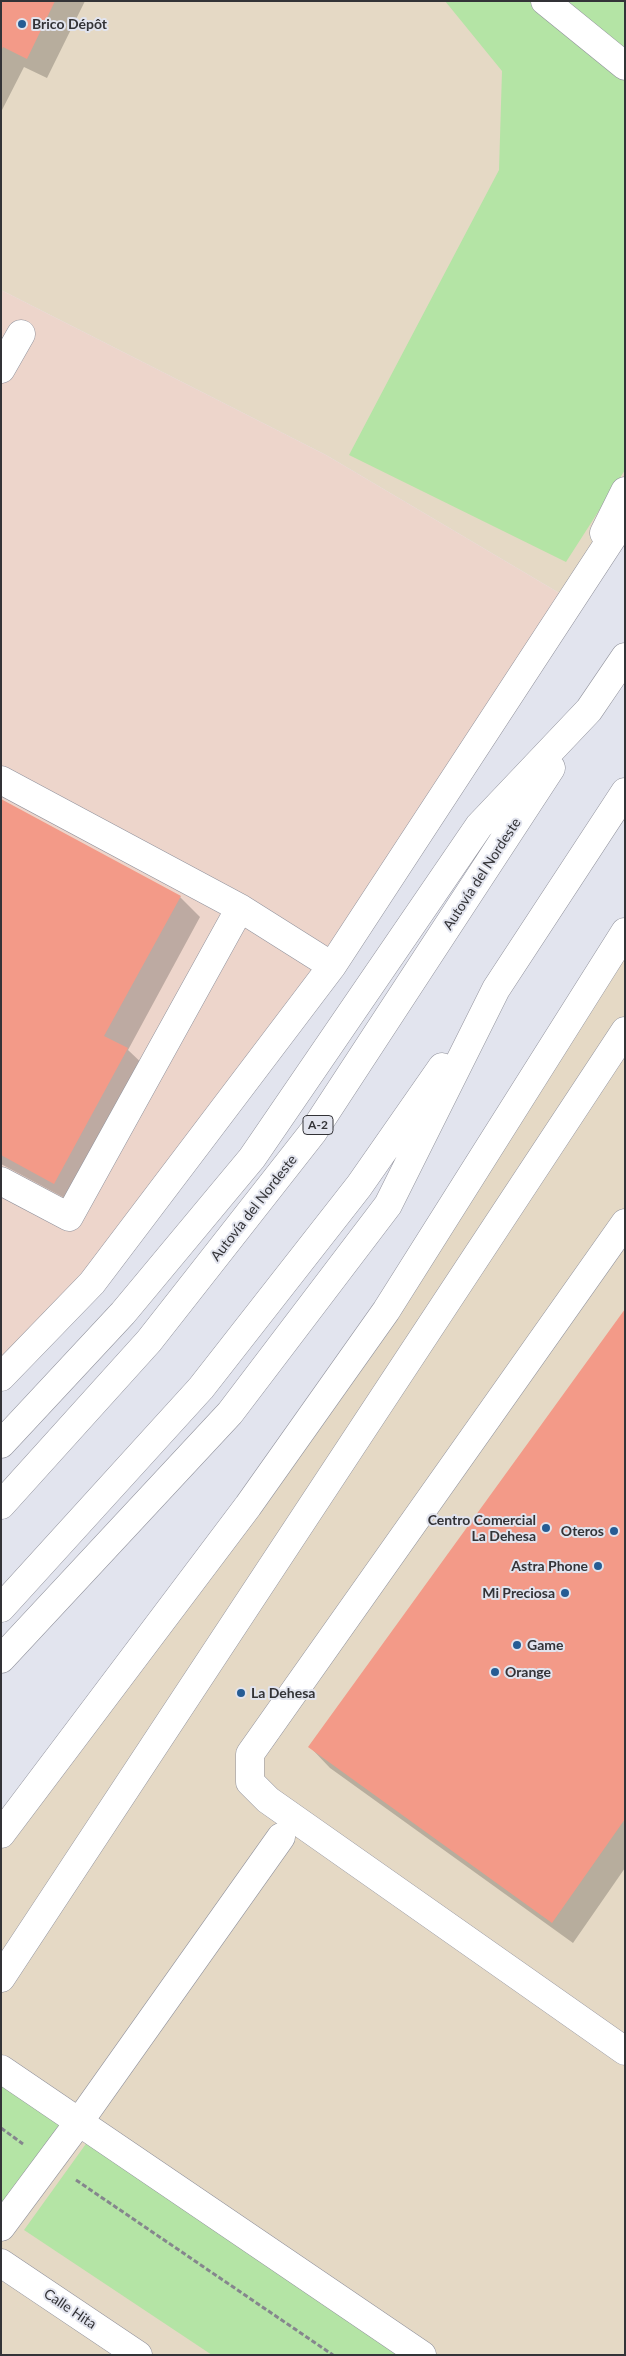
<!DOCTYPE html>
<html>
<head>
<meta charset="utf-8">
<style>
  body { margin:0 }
  #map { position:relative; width:626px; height:2356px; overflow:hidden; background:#e2e4ee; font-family:Lato,sans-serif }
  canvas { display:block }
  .frame { position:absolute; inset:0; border:2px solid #333337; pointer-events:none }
</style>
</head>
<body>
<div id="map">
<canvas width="626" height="2356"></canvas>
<div class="frame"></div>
</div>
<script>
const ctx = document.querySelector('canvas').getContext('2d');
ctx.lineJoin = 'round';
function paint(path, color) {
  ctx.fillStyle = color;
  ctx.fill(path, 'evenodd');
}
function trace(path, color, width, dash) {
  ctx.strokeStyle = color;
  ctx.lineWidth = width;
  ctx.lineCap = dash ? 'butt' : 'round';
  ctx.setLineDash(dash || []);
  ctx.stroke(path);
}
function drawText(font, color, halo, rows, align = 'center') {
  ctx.font = font + ' Lato,sans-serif';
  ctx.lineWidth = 4;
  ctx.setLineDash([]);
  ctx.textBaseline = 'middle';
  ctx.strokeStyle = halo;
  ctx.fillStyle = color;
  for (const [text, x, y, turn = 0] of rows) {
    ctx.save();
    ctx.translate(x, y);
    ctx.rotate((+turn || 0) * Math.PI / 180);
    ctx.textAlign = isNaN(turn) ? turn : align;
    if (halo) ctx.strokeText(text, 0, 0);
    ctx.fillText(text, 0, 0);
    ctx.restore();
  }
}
paint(new Path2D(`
  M1,1H625V518L571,600L326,455L1,290Z
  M625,932V2355H1V1834L248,1506Z`), '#e5d9c5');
paint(new Path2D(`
  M1,290L326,455L571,600L332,966L1,1377Z`), '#edd5cb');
paint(new Path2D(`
  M445,1H625V470L566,562L349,455L499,170L502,71Z
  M1,2083L64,2126L1,2216Z
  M88,2141L401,2355H212L24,2230Z`), '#b4e4a5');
paint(new Path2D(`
  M1,1H85L47,78L24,67L1,112Z
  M1,800L180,897L200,917L128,1050L148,1069L74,1203L1,1164Z
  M625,1311V1868L573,1943L330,1768L310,1747Z`), '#0003');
paint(new Path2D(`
  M1,1H55L27,59L3,47L1,51Z
  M1,799L181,896L104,1036L128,1048L54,1184L1,1155Z
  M625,1309V1819L552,1923L308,1747Z`), '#f39a88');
const minor = new Path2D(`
  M545,1L625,66
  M1,369L21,334
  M604,533L625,491
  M1,780L240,908L332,966
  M1,1181L69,1217L240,908
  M625,1223L250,1754V1782L268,1800L625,2051
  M1,1377L92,1283L332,966L625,518
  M1,1834L248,1506L386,1311L625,932
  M1,1978L625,1031
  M1,2069L422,2355
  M1,2227L79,2122L281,1837
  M1,2263L138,2355`);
const highway = new Path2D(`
  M1,1444L123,1313L252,1158L479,826L589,710L625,657
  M1,1505L149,1341L313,1132L551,768
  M1,1608L201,1388L359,1186L442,1067
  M1,1659L230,1413L388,1205L496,989L625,792`);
trace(minor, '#91929c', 29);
trace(highway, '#91929c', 29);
trace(new Path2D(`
  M1,2128L23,2144
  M76,2180L333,2355`), '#85868d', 3, [5, 2.5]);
trace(minor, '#fff', 28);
trace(highway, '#fff', 28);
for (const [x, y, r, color] of [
  [22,24,5,"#255c94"],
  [546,1528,5,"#255c94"],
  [614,1531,5,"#255c94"],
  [598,1566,5,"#255c94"],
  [565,1593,5,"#255c94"],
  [517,1645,5,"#255c94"],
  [495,1672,5,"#255c94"],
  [241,1693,5,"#255c94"]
]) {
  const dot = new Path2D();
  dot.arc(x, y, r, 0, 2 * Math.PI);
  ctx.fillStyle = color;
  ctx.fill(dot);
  trace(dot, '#e2e4ee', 2);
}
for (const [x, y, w] of [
  [318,1125,30]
]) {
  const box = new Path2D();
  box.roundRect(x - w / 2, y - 9.5, w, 19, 4);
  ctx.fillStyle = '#e2e4ee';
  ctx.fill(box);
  trace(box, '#333337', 1);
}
drawText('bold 12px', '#333337', null, [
  ["A-2",318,1125]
]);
drawText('bold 14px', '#333337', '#e2e4ee', [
  ["Brico Dépôt",32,24],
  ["Centro Comercial",536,1520,"right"],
  ["La Dehesa",536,1536,"right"],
  ["Oteros",604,1531,"right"],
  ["Astra Phone",588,1566,"right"],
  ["Mi Preciosa",555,1593,"right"],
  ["Game",527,1645],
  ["Orange",505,1672],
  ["La Dehesa",251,1693]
], 'left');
drawText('14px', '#333337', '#e2e4ee', [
  ["Autovía del Nordeste",482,874,-57],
  ["Autovía del Nordeste",254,1208,-52],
  ["Calle Hita",70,2309,34]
]);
</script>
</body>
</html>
